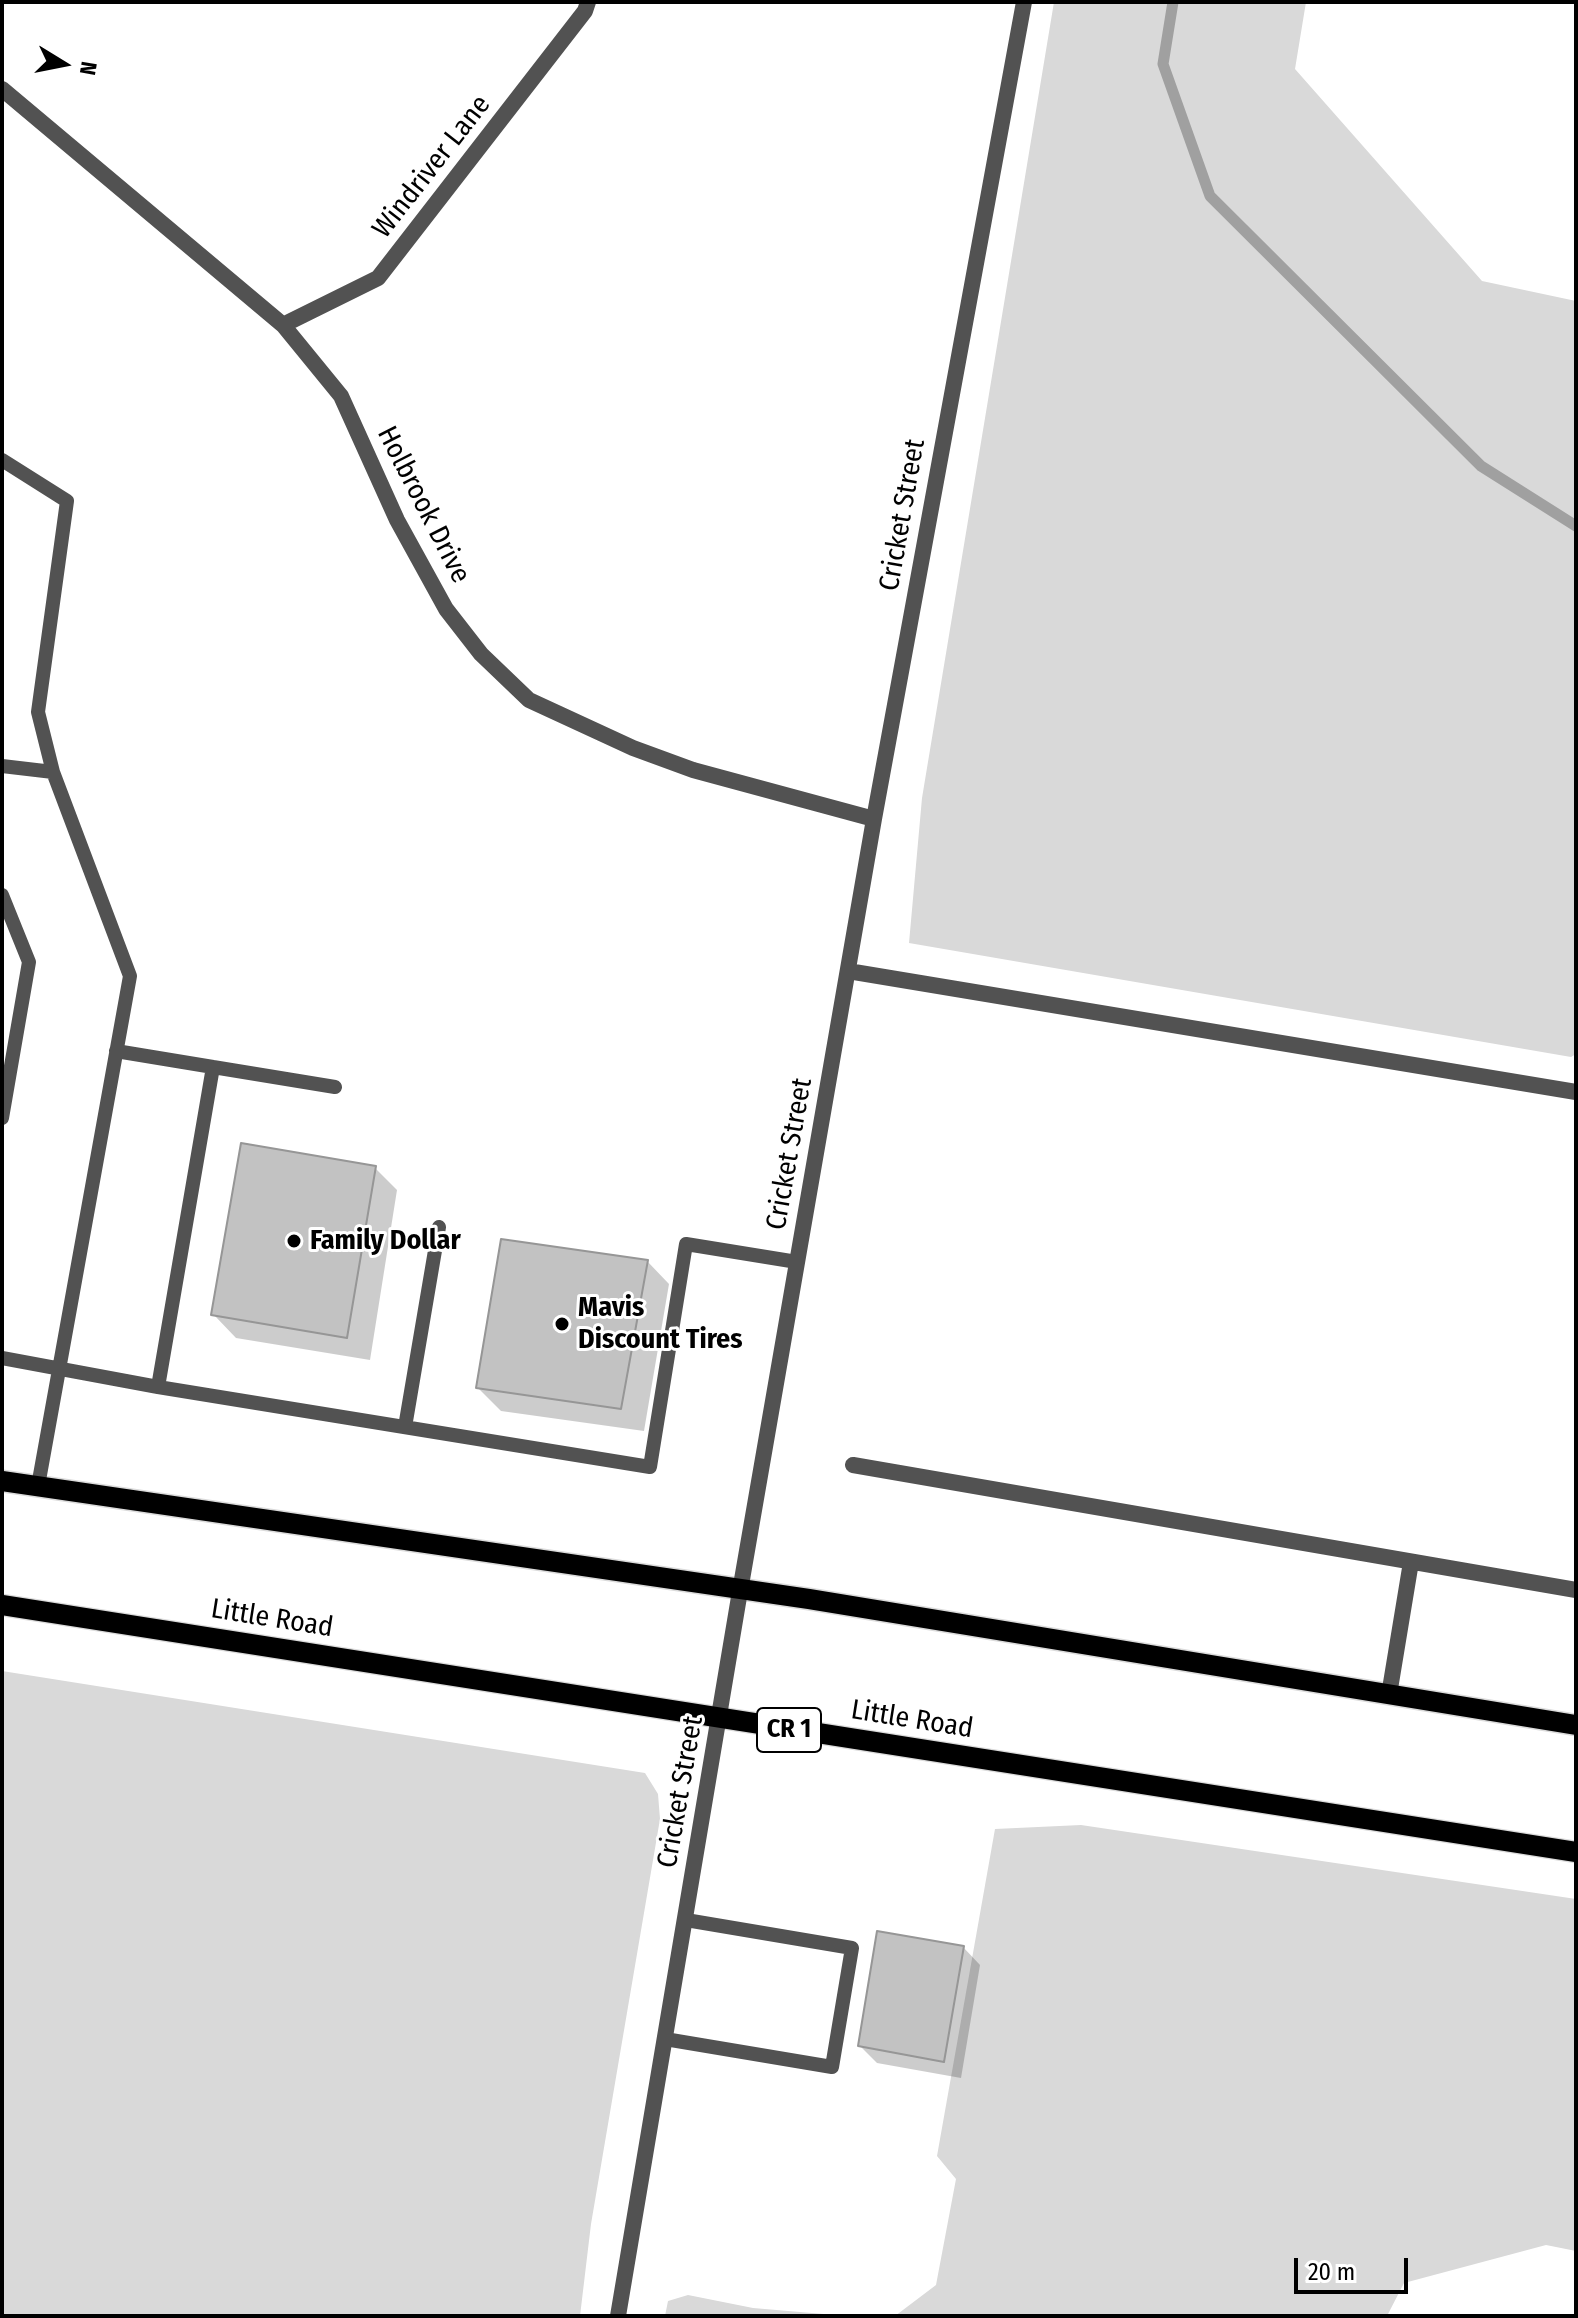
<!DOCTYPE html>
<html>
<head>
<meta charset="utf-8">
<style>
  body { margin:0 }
  #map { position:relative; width:1578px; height:2318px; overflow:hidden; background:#fff; font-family:"Fira Sans Condensed",sans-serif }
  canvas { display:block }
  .frame { position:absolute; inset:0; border:4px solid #000; pointer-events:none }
  .north { position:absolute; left:24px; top:24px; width:80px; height:80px; -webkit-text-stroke:6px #fff; paint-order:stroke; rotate:100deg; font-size:22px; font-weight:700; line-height:32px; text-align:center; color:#000 }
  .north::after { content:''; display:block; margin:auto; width:28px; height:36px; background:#000; clip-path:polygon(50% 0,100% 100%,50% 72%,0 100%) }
  .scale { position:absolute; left:1294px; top:2258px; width:114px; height:36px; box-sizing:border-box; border:4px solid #000; border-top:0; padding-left:10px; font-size:24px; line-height:28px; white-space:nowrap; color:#000; -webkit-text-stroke:6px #fff; paint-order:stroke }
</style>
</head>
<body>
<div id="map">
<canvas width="1578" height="2318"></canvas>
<div class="frame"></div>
<div class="north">N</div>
<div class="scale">20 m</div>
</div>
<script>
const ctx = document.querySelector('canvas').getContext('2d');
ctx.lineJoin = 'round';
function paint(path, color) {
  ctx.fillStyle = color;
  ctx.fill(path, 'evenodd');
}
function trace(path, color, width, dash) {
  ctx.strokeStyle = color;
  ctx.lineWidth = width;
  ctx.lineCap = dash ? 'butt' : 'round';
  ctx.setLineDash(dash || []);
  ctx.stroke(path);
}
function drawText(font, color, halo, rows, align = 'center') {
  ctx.font = font + ' "Fira Sans Condensed",sans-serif';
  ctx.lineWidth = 6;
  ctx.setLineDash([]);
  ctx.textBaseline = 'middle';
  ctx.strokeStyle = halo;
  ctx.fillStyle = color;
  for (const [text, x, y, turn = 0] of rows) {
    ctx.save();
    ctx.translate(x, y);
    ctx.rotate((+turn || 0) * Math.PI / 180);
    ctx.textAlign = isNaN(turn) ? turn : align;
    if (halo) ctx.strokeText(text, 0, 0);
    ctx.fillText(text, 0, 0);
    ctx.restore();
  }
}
paint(new Path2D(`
  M1054,2H1306L1295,69L1482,281L1576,301V1054L1571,1057L909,943L922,798Z
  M2,1671L645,1773L658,1794L660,1819L591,2224L580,2316H2Z
  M1081,1825L1576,1899V2251L1546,2245L1404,2283L1387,2316H895L936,2285L956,2179L937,2156L995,1829Z
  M688,2295L753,2308L847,2316H665L668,2301Z`), '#d9d9d9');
paint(new Path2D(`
  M375,1168L397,1190L370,1360L236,1338L214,1315Z
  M647,1261L669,1284L644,1431L501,1411L478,1388Z
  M963,1947L980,1965L961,2078L877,2063L860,2046Z`), '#0003');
trace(new Path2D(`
  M1173,2L1163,64L1210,196L1481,466L1576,526`), '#a0a0a0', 11);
const building = new Path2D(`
  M241,1143L376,1166L347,1338L211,1315Z
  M501,1239L648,1260L621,1409L476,1388Z
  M877,1931L964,1946L944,2062L858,2046Z`);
paint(building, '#c2c2c2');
trace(building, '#969696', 2);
const primary = new Path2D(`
  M2,1481L809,1599L1576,1725
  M2,1605L1576,1852`);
trace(primary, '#dbdbdb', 23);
trace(new Path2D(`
  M2,460L67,501L38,712L53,772L130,976L38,1486
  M2,766L53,772
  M2,895L29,962L2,1118
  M116,1051L213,1067L158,1387
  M213,1067L335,1087
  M2,1358L158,1387L650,1467L686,1244L797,1262
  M405,1427L439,1227
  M665,2039L832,2067L852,1948L686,1920`), '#525252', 14);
trace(new Path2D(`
  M2,89L283,325L341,396L397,520L446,609L481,654L529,700L633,748L693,770L874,819
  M283,325L378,278L585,11L588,2
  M848,971L1576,1092
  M853,1465L1576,1590
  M1389,1695L1411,1562
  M618,2316L740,1591L874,819L1024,2`), '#525252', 16);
trace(primary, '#000', 20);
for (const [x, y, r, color] of [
  [294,1241,8,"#000"],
  [562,1324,8,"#000"]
]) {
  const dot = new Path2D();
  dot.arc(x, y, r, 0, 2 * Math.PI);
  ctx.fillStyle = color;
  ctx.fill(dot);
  trace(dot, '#fff', 3);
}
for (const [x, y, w] of [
  [789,1730,64]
]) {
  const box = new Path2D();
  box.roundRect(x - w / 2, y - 22, w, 44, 6);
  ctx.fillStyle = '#fff';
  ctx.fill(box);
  trace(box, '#000', 2);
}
drawText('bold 26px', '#000', null, [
  ["CR 1",789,1730]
]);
drawText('28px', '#000', '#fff', [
  ["Windriver Lane",432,167,-52],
  ["Holbrook Drive",423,505,63],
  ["Cricket Street",903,515,-80],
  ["Cricket Street",790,1154,-80],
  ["Little Road",272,1619,9],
  ["Little Road",912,1720,9],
  ["Cricket Street",681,1792,-80]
]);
drawText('bold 28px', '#000', '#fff', [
  ["Family Dollar",310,1241],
  ["Mavis",578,1308],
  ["Discount Tires",578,1340]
], 'left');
</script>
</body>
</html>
